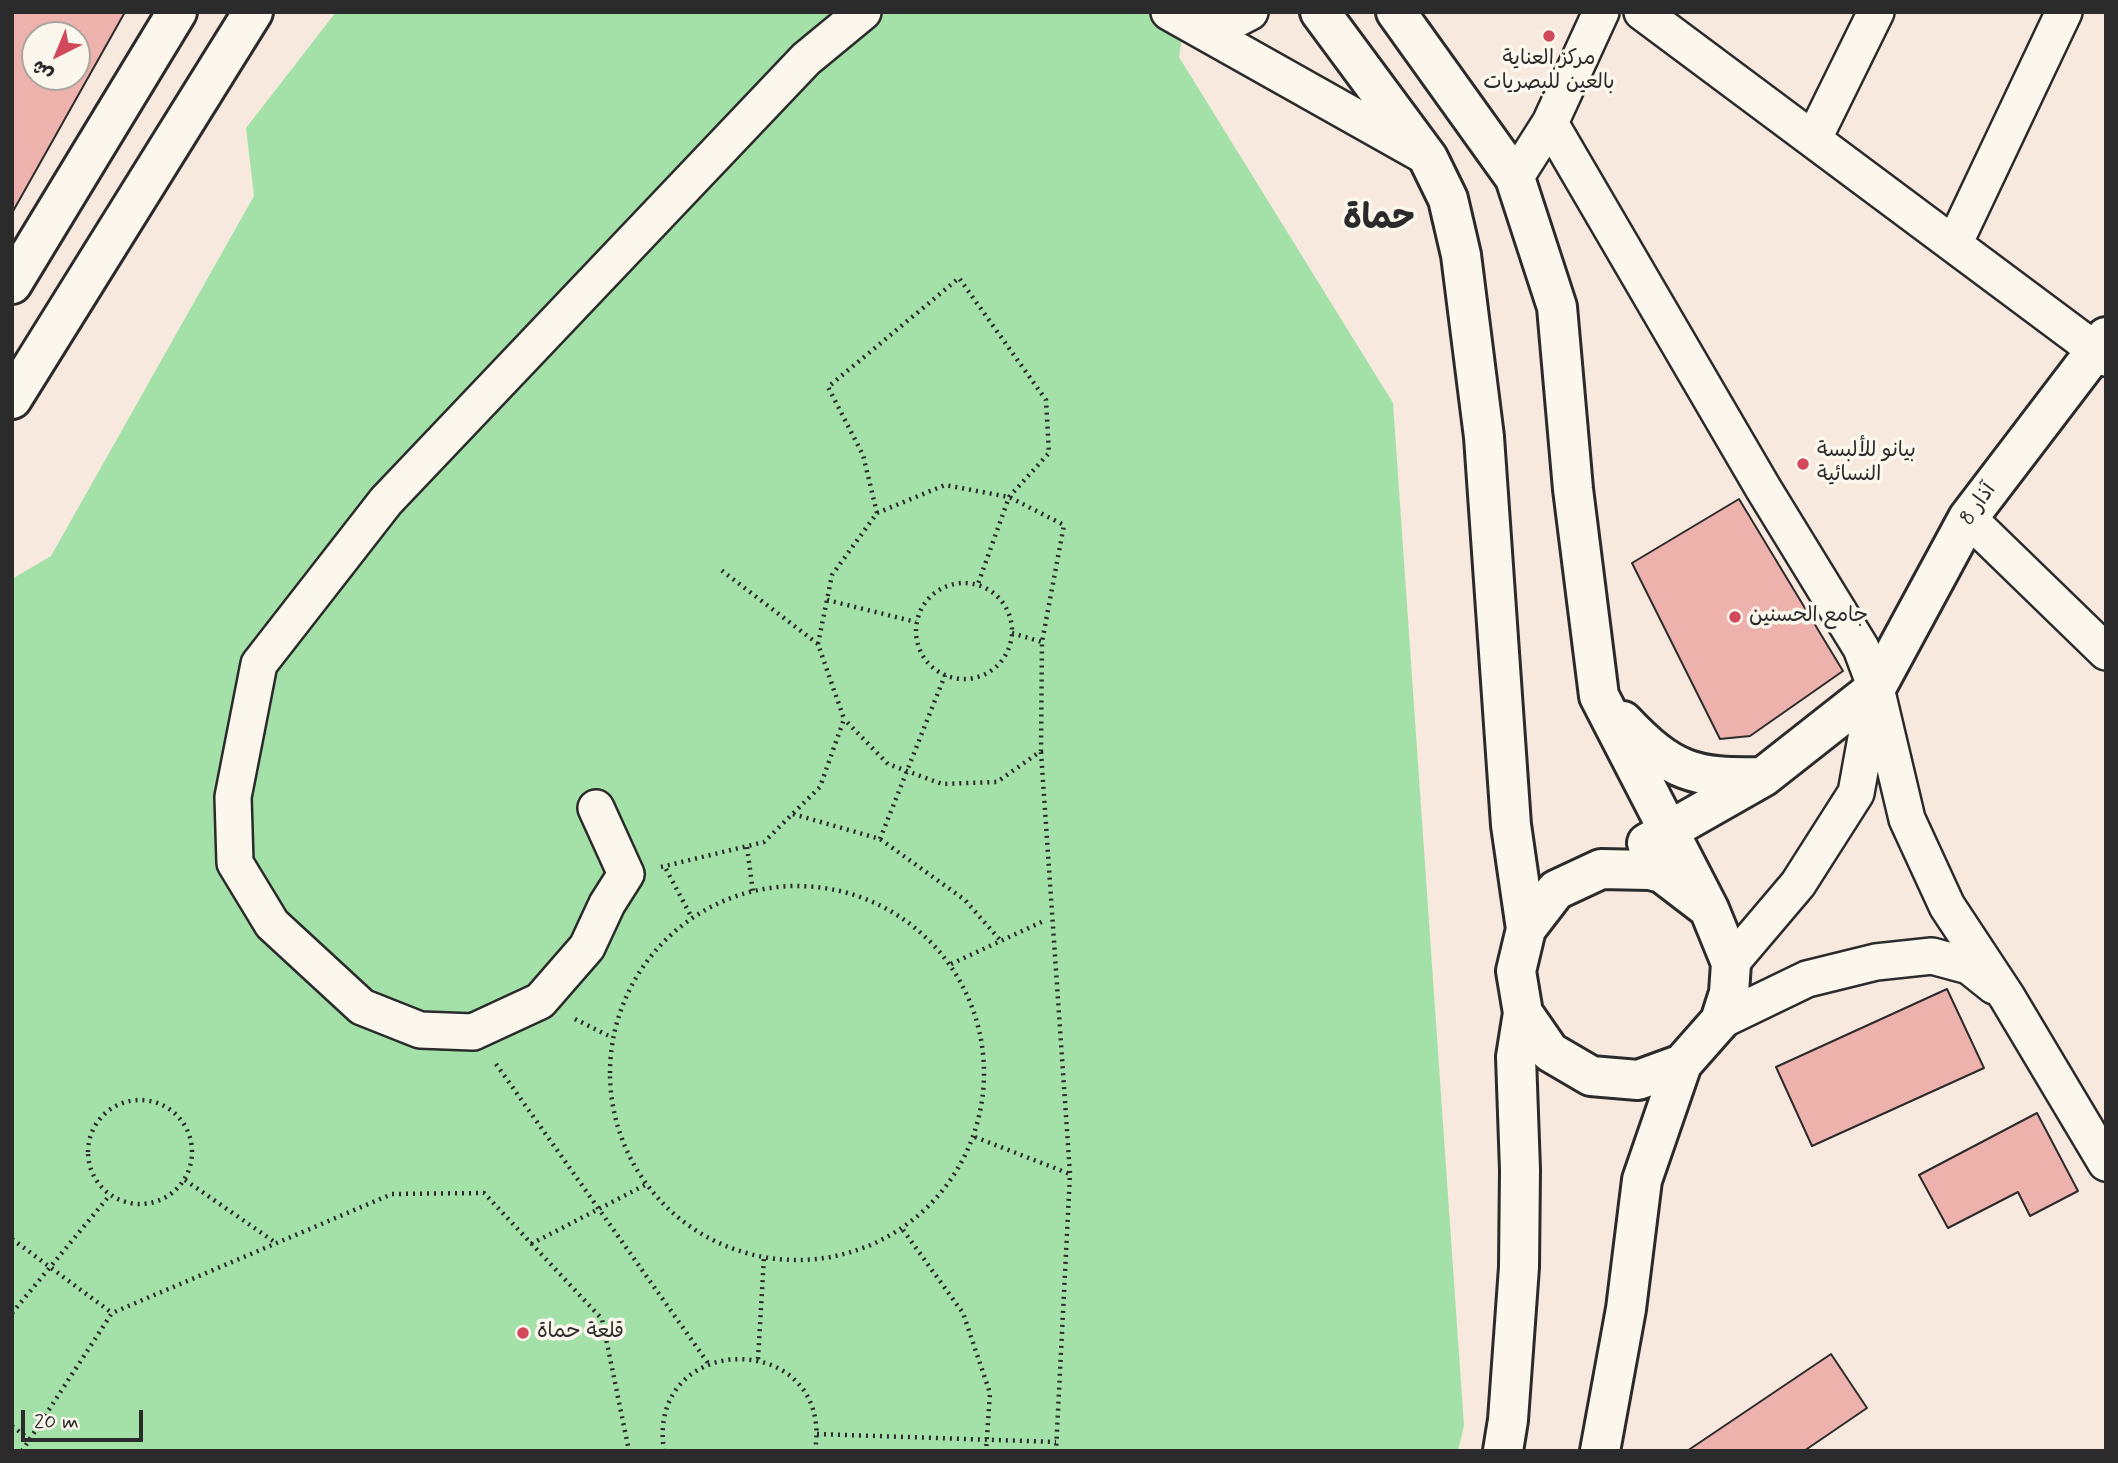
<!DOCTYPE html>
<html>
<head>
<meta charset="utf-8">
<style>
  body { margin:0 }
  #map { position:relative; width:2118px; height:1463px; overflow:hidden; background:#f8e9df; font-family:Mynerve,"Playpen Sans Arabic",sans-serif }
  canvas { display:block }
  .frame { position:absolute; inset:0; border:14px solid #2b2b2b; pointer-events:none }
  .north { position:absolute; left:21px; top:21px; width:70px; height:70px; box-sizing:border-box; background:#fbf7ec; border:2px solid #a8a59f; border-radius:50%; rotate:223deg; font-size:19px; font-weight:700; line-height:28px; text-align:center; color:#2b2b2b }
  .north::after { content:''; display:block; margin:auto; width:24px; height:32px; background:#d1495b; clip-path:polygon(50% 0,100% 100%,50% 72%,0 100%) }
  .scale { position:absolute; left:21px; top:1410px; width:122px; height:32px; box-sizing:border-box; border:4px solid #2b2b2b; border-top:0; padding-left:9px; font-size:21px; line-height:24px; white-space:nowrap; color:#2b2b2b; -webkit-text-stroke:5px #fbf7ec; paint-order:stroke }
</style>
</head>
<body>
<div id="map">
<canvas width="2118" height="1463"></canvas>
<div class="frame"></div>
<div class="north">ش</div>
<div class="scale">20 m</div>
</div>
<script>
const ctx = document.querySelector('canvas').getContext('2d');
ctx.lineJoin = 'round';
function paint(path, color) {
  ctx.fillStyle = color;
  ctx.fill(path, 'evenodd');
}
function trace(path, color, width, dash) {
  ctx.strokeStyle = color;
  ctx.lineWidth = width;
  ctx.lineCap = dash ? 'butt' : 'round';
  ctx.setLineDash(dash || []);
  ctx.stroke(path);
}
function drawText(font, color, halo, rows, align = 'center') {
  ctx.font = font + ' Mynerve,"Playpen Sans Arabic",sans-serif';
  ctx.lineWidth = 7;
  ctx.setLineDash([]);
  ctx.textBaseline = 'middle';
  ctx.strokeStyle = halo;
  ctx.fillStyle = color;
  for (const [text, x, y, turn = 0] of rows) {
    ctx.save();
    ctx.translate(x, y);
    ctx.rotate((+turn || 0) * Math.PI / 180);
    ctx.textAlign = isNaN(turn) ? turn : align;
    if (halo) ctx.strokeText(text, 0, 0);
    ctx.fillText(text, 0, 0);
    ctx.restore();
  }
}
paint(new Path2D(`
  M336,12H1186L1179,57L1393,403L1464,1426L1458,1451H12V579L51,556L254,196L246,128Z`), '#a3e1a9');
const building = new Path2D(`
  M12,12H125L12,213ZM35,35H77V77H35Z
  M1739,499L1843,671L1750,736L1720,739L1632,563Z
  M1947,989L1984,1068L1812,1146L1776,1067Z
  M2037,1113L2078,1191L2030,1216L2018,1192L1948,1228L1919,1175Z
  M1831,1354L1867,1408L1804,1451H1687Z`);
paint(building, '#edb2ab');
trace(building, '#2b2b2b', 2);
const minor = new Path2D(`
  M1169,12L1425,156
  M1642,12L2106,358
  M1202,28L1221,27L1250,12
  M1550,123L1763,488L1861,648L1876,688L1907,819L1947,906L2007,997L2106,1163
  M1814,138L1876,12
  M1515,178L1550,123L1601,12
  M1955,242L2064,12
  M1968,518L2106,652
  M596,808L626,874L607,904L587,947L540,1001L473,1032L420,1030L362,1007L272,924L235,863L233,797L259,664L386,501L806,59L863,12
  M1731,963L1798,884L1856,793L1872,705
  M1720,1021L1807,979L1876,962L1932,956L1969,966L1994,986`);
const secondary = new Path2D(`
  M1320,12L1428,158L1448,199L1461,255L1484,437L1511,825L1526,929
  M1396,12L1515,178L1557,307L1573,489L1599,696L1709,909L1731,963L1729,993L1720,1021L1682,1064L1638,1080L1591,1076L1550,1052L1523,1013L1516,971L1526,929L1556,890L1601,869L1650,870L1662,873L1709,909
  M12,284L177,12
  M12,399L253,12
  M1623,721C1671,772 1694,779 1763,777
  M1647,843L1763,777L1876,688L1968,518L2106,337
  M1503,1451L1508,1420L1519,1267L1520,1170L1516,1057L1523,1013
  M1600,1451L1626,1309L1642,1180L1682,1064`);
trace(minor, '#2b2b2b', 40);
trace(secondary, '#2b2b2b', 44);
trace(new Path2D(`
  M877,513L863,455L828,387L959,278L1046,400L1049,453L1009,497L978,584
  M916 631a48 48 0 1 1 96 0a48 48 0 1 1-96 0Z
  M827,600L916,622
  M1012,633L1042,642
  M818,644L832,575L877,513L945,485L1009,497L1064,525L1042,642L1041,751L997,782L942,784L888,764L844,719
  M1041,752L1070,1174L1056,1451
  M793,814L880,839L965,900L1001,941
  M880,839L945,675
  M747,847L753,892
  M661,867L764,842L820,787L844,719L818,644L721,570
  M666,869L692,918
  M610 1073a187 187 0 1 1 374 0a187 187 0 1 1-374 0Z
  M951,964L1046,920
  M575,1019L611,1037
  M496,1064L708,1363
  M88 1152a52 52 0 1 1 104 0a52 52 0 1 1-104 0Z
  M975,1137L1070,1174
  M185,1180L276,1243
  M903,1230L963,1313L990,1393L986,1451
  M12,1239L112,1313
  M531,1244L647,1184
  M12,1313L110,1195
  M758,1359L764,1257
  M12,1426L29,1439
  M817,1434L1056,1442
  M22,1451L112,1313L392,1194L484,1193L602,1319L629,1451
  M664,1451C645,1328 835,1329 815,1451`), '#2b2b2b', 4.5, [2, 5]);
trace(minor, '#fbf7ec', 35);
trace(secondary, '#fbf7ec', 38);
for (const [x, y, r, color] of [
  [1549,36,7,"#d1495b"],
  [1803,464,7,"#d1495b"],
  [1735,617,7,"#d1495b"],
  [523,1333,7,"#d1495b"]
]) {
  const dot = new Path2D();
  dot.arc(x, y, r, 0, 2 * Math.PI);
  ctx.fillStyle = color;
  ctx.fill(dot);
  trace(dot, '#fbf7ec', 2.5);
}
drawText('21px', '#2b2b2b', '#fbf7ec', [
  ["مركز العناية",1549,60,"center"],
  ["بالعين للبصريات",1549,84,"center"],
  ["بيانو للألبسة",1817,452],
  ["النسائية",1817,476],
  ["جامع الحسنين",1749,617],
  ["قلعة حماة",537,1333]
], 'left');
drawText('21px', '#2b2b2b', '#fbf7ec', [
  ["8 آذار",1979,505,-55]
]);
drawText('bold 35px', '#2b2b2b', '#fbf7ec', [
  ["حماة",1379,221]
]);
</script>
</body>
</html>
